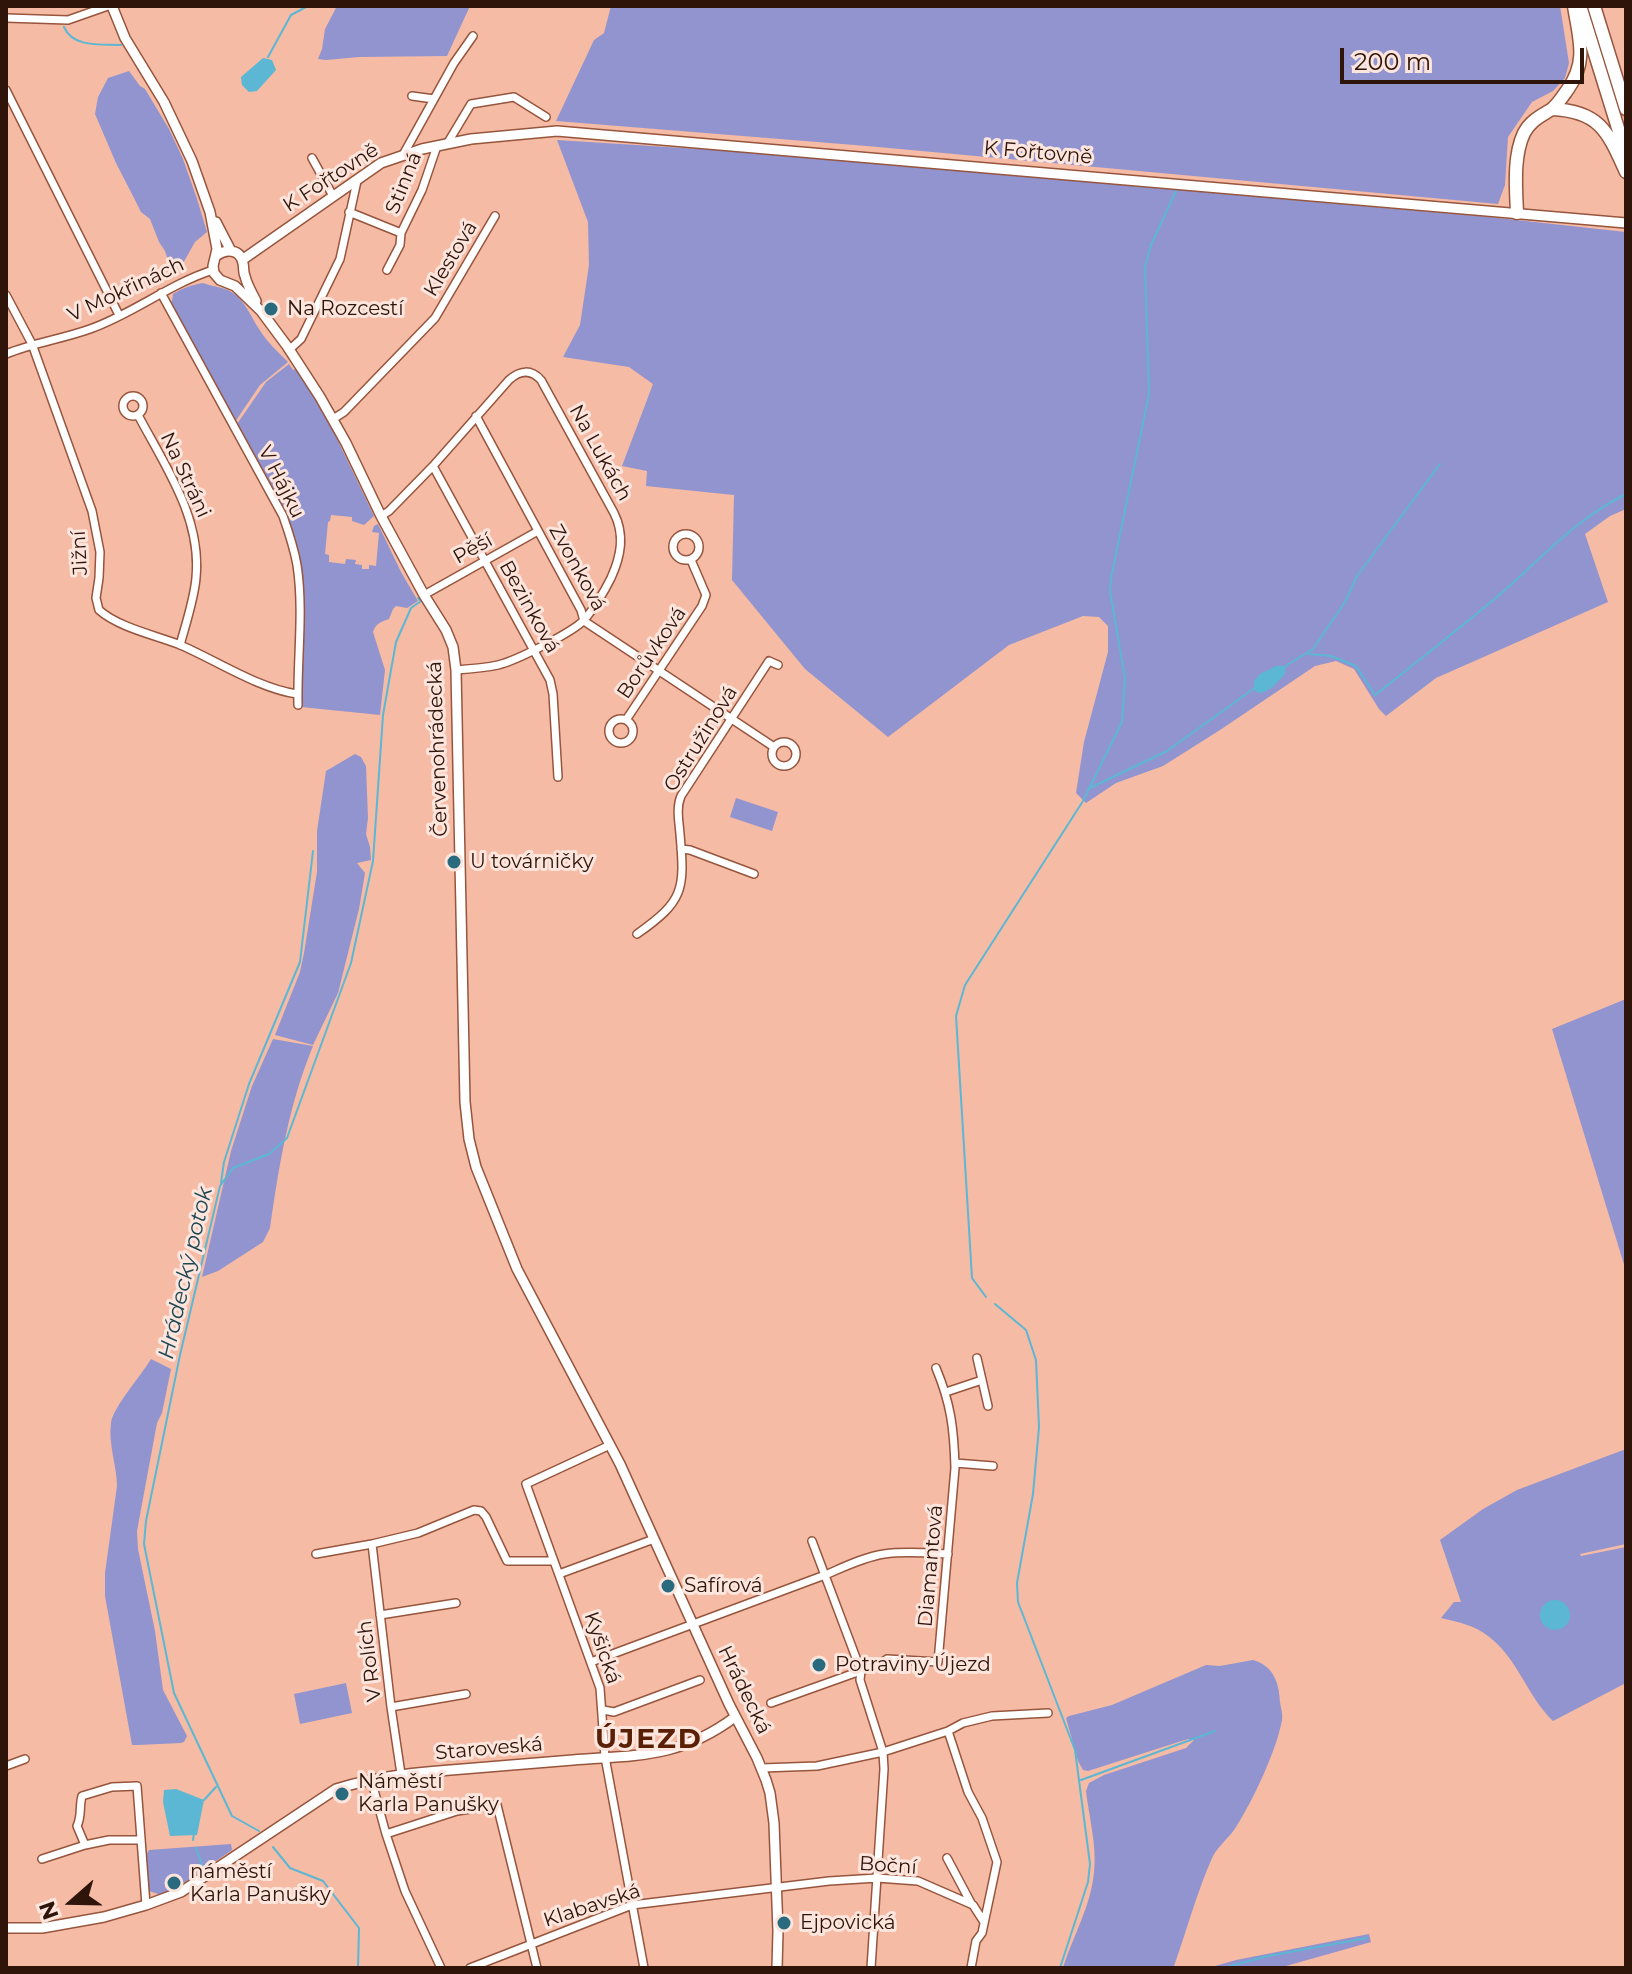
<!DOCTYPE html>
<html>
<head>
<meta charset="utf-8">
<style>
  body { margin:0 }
  #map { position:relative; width:1632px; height:1974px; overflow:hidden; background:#f5bba5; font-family:Montserrat,sans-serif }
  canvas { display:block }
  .frame { position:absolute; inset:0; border:8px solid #2f140a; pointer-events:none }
  .north { position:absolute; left:32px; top:1862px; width:80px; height:80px; -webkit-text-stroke:6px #fce5dd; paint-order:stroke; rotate:250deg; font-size:22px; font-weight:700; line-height:32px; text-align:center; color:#2f140a }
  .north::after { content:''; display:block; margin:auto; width:28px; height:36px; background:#2f140a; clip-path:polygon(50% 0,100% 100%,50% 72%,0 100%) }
  .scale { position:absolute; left:1340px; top:48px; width:244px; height:36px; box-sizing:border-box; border:4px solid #2f140a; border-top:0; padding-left:10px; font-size:24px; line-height:28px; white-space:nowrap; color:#2f140a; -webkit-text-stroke:6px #fce5dd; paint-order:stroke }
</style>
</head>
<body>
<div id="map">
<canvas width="1632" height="1974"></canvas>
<div class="frame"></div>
<div class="north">N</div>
<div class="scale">200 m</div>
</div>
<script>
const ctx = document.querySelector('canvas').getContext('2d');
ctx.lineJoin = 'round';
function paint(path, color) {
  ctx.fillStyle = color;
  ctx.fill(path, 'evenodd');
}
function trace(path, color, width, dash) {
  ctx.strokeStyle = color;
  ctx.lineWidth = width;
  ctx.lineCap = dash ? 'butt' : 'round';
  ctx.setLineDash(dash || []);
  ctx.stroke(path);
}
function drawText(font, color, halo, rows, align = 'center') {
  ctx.font = font + ' Montserrat,sans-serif';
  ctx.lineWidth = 6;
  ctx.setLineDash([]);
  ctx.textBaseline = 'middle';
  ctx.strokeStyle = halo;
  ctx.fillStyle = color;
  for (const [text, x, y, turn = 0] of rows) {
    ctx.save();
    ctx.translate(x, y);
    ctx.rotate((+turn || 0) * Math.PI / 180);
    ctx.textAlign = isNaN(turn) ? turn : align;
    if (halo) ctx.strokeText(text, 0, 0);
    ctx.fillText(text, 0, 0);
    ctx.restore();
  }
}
paint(new Path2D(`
  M337,6H470L447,56L359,57L326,60L318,59L322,49L325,29Z
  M611,6H1560L1569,63L1565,78L1553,91L1532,102L1508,137L1505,185L1498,204L867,146L556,121L594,40L604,33Z
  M129,71L140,86L145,89L169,129L183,159L197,199L207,232L195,242L182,265L170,266L165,251L159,242L150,219L141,212L134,198L116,163L95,114L98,97L108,78Z
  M557,140L731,151L1489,217L1626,232V509L1610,516L1585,534L1608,602L1436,678L1386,716L1379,709L1354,669L1336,661L1315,666L1220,730L1163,766L1116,783L1086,803L1076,793L1084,742L1108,652V626L1099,617L1083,616L1009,645L888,737L805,669L732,580L734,495L646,486L647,471L622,466L653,384L629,367L563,357L580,325L589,265L588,222Z
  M203,283C213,287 225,287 233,293C246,302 251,317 259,329C267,342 278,352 288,362L260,385L235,422L170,303L172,301L173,294C182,288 192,285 203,283Z
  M289,364L293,370L297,368L327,418L374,516L364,525L352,521V517L331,515L330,521L328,522L325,554L329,555V562L345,564L346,559L356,560L355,564L362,565V569H369V565L376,566L379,533L372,532L374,526L378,524L401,572L418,601L407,608L396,606L393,609L389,619C381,622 376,623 373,632L385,670L380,715L301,707C304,653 309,581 291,529C279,492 255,458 237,424L266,382Z
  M355,754L361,757L366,766L368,818L366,834L370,847L371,860L357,863L365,873L359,909L338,993L313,1045L275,1035L300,972L304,953L317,872V831L326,771Z
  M736,798L778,812L772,831L730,817Z
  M1626,999V1271L1552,1029Z
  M273,1039L313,1046C289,1104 279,1165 270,1228L263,1242L218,1271L202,1277L231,1151L252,1086Z
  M151,1359L171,1369L162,1413L157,1423L137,1531L138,1549L155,1631L163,1690L187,1736L184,1742L181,1743L138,1745H132L105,1596V1573L117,1486C117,1466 108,1444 111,1423C113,1407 141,1376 151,1359Z
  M1626,1449V1544L1580,1554L1581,1556L1626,1547V1683L1553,1721C1527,1696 1517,1657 1488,1636C1474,1625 1458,1622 1441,1618L1454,1602H1461L1440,1540L1483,1509L1517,1490Z
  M1253,1660C1274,1666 1279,1683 1280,1702C1281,1709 1283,1714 1282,1720C1276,1752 1253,1800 1236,1827C1229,1838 1219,1845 1213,1856C1197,1891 1187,1930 1174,1966L1173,1968H1063C1073,1936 1091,1906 1094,1872C1097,1846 1089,1817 1086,1791L1089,1783L1104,1775L1186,1748L1194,1740L1188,1739L1088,1771L1083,1770L1078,1761L1066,1718L1069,1716L1112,1705L1206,1665L1220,1666Z
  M346,1683L352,1713L300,1724L294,1694Z
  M231,1844L232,1850L178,1887L161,1895L149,1891L146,1855L149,1850Z
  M1369,1934L1371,1942L1279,1968H1208L1236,1960Z`), '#9194cf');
paint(new Path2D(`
  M263,58L272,60L276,70L257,91L249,92L242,85L241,77Z
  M1276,666H1286L1285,674C1278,682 1269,693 1258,693L1254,689V681L1260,674Z
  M1540 1615a15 15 0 1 1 30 0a15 15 0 1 1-30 0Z
  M176,1789L204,1800L197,1835L170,1836L163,1802L164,1790Z`), '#5bb7d4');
trace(new Path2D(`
  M64,27C73,48 101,44 121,45
  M268,57L291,15L308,6
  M1309,654L1331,656L1356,666L1375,695C1419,660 1463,626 1505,590C1545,554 1578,518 1626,494
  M1284,667L1313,649L1345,602L1357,576L1440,464
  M1088,789L1167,751L1256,687
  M221,1183L224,1162L249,1084L300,962L313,851
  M986,1297L972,1278L956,1016L965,985L1083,801L1122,722L1125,678L1110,591L1111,578L1149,394L1145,267L1151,245L1176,191
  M995,1304L1026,1330L1036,1360L1039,1427L1033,1494L1017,1583L1018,1602L1075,1750L1090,1864L1088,1882L1060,1968
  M1081,1780L1215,1731
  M204,1800L216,1787
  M259,1831L232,1816L174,1693L144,1544L146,1521L180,1355L220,1186L233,1168L269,1154L287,1138L351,963L373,861L383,715L396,642L411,608L421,601L418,598
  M193,1840L194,1833
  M273,1847L290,1868L323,1881L359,1928L358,1968
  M196,1848L205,1873
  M1223,1968L1268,1956L1367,1938`), '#5bb7d4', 2);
const minor = new Path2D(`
  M6,18L68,20L108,6
  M6,90L119,315
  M412,96L434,99
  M447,144L471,104L514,97L546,117
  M403,155L454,63L473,36
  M312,158L333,196
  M349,212L401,233L422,190L437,146
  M387,270L400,245L401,233
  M161,293L283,516C289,533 294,548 297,565C304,611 297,659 298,705
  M6,295L32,344L92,511L100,552L99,578L96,598L99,610C118,627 154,635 178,644C216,660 257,688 297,694
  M289,350L301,339L340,259L357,181
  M6,354C33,343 62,339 90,329C133,314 169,284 213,270
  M123 406a10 10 0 1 1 20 0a10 10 0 1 1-20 0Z
  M138,415C165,466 202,518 196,578C194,600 186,623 180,645
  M476,416L581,610L584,621L774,747
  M333,419L344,412L435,318L495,216
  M433,466L550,680L553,694L558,777
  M381,516L389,511L433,466L509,380C520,370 531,369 541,380L614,513C625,535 621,556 611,578C604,592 595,607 585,619C574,632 515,661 498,665C484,668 470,669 456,670
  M673 547a13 13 0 1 1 26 0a13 13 0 1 1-26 0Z
  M424,595L538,531
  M609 731a12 12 0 1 1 24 0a12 12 0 1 1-24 0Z
  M626,720L702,606L706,595L691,560
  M772 754a12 12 0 1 1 24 0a12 12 0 1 1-24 0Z
  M681,849L690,850L754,874
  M637,934C684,901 685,890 680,834C679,821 676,808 681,796L769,661L778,665
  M977,1358L988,1406
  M946,1392L982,1380
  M610,1445L526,1484L600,1688L605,1757L644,1968
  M955,1463L993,1466
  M812,1541L861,1671L860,1680L883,1752L884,1769L871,1968
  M372,1544L391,1707L401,1774
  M316,1554L372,1544L418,1533L474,1510L481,1511L486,1517L507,1561H554
  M559,1574L654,1539
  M380,1615L456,1603
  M591,1662L825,1575C844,1567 864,1557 884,1554C906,1551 927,1553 948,1554
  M771,1703L880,1664L887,1659L938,1662L955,1468C954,1429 951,1404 936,1368
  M391,1707L466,1694
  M603,1710L614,1712L700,1680
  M948,1731L968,1792L982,1818L997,1862L982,1933L976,1941L971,1968
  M6,1766L25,1759
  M762,1768L817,1766L883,1752L948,1731L963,1723L992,1716L1048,1713
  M371,1779L386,1834L405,1891L441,1968
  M386,1834L457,1811L497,1805L537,1968
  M141,1840H109L85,1845L77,1826C82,1816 79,1807 82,1796L112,1787L137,1786L146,1905
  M947,1858L971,1903
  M42,1859L85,1845
  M470,1968L632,1905L829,1881L877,1878L918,1881L973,1905L984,1922`);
const tertiary = new Path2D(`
  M112,6L125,38L164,102L192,161L210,212L217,249L213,266L214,273L220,280L235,286L261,311L287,346L320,397L346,443L381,516L424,595L446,630L453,647L456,670L465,1102L469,1139L476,1167L517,1269L620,1464L729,1704L757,1758L766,1780L770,1793L774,1823L778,1931L777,1968
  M216,222L231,251
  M216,256C225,249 240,248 243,263C244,267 243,272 245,276C247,285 252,293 256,301
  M242,260L381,163L422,149L471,139L557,131L1626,223
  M6,1928H42L104,1917L146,1905L181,1892L336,1789C378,1776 419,1772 463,1769C499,1766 536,1763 573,1760C638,1755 680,1758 735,1717`);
const trunk = new Path2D(`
  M1594,6L1626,109
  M1581,9L1626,154
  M1552,109C1600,111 1608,132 1626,172
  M1517,213C1516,188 1513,156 1524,133C1531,120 1541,116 1552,109C1558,104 1563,96 1568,89C1588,61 1579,38 1574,6`);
trace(minor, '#96553c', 10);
trace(tertiary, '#96553c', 12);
trace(trunk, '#96553c', 15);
trace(minor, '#fff', 7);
trace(tertiary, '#fff', 9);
trace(trunk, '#fff', 12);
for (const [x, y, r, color] of [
  [271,309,8,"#296a7e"],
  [454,862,8,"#296a7e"],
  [668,1586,8,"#296a7e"],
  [819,1665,8,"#296a7e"],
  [342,1794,8,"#296a7e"],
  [174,1883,8,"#296a7e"],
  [784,1923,8,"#296a7e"]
]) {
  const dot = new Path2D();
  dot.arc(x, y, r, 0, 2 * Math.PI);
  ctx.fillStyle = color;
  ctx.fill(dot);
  trace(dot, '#fce5dd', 3);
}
drawText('20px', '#2f140a', '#fce5dd', [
  ["K Fořtovně",1038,153,5],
  ["K Fořtovně",331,178,-33],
  ["Stinná",404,183,-68],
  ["Klestová",451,259,-59],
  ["V Mokřinách",126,290,-25],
  ["Na Lukách",600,453,61],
  ["Na Stráni",185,475,65],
  ["V Hájku",281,482,63],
  ["Pěší",473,549,-29],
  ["Jižní",80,553,-93],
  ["Zvonková",577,568,61],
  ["Bezinková",529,607,61],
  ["Borůvková",652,653,-56],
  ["Ostružinová",701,739,-58],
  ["Červenohrádecká",438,749,-92],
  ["Diamantová",931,1566,-85],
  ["Kyšická",602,1648,71],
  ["V Rolích",370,1661,-97],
  ["Hrádecká",744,1690,64],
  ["Staroveská",489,1749,-5],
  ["Boční",888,1866,4],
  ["Klabavská",592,1906,-18]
]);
drawText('20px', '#2f140a', '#fce5dd', [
  ["Na Rozcestí",287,309],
  ["U továrničky",470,862],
  ["Safírová",684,1586],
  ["Potraviny Újezd",835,1665],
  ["Náměstí",358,1782],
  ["Karla Panušky",358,1805],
  ["náměstí",190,1872],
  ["Karla Panušky",190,1895],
  ["Ejpovická",800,1923]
], 'left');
drawText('italic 22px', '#1e4754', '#fce5dd', [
  ["Hrádecký potok",186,1273,-77]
]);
ctx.letterSpacing = '2px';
drawText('bold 28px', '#5a2005', '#fce5dd', [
  ["ÚJEZD",649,1740]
]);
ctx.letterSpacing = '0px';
</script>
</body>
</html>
